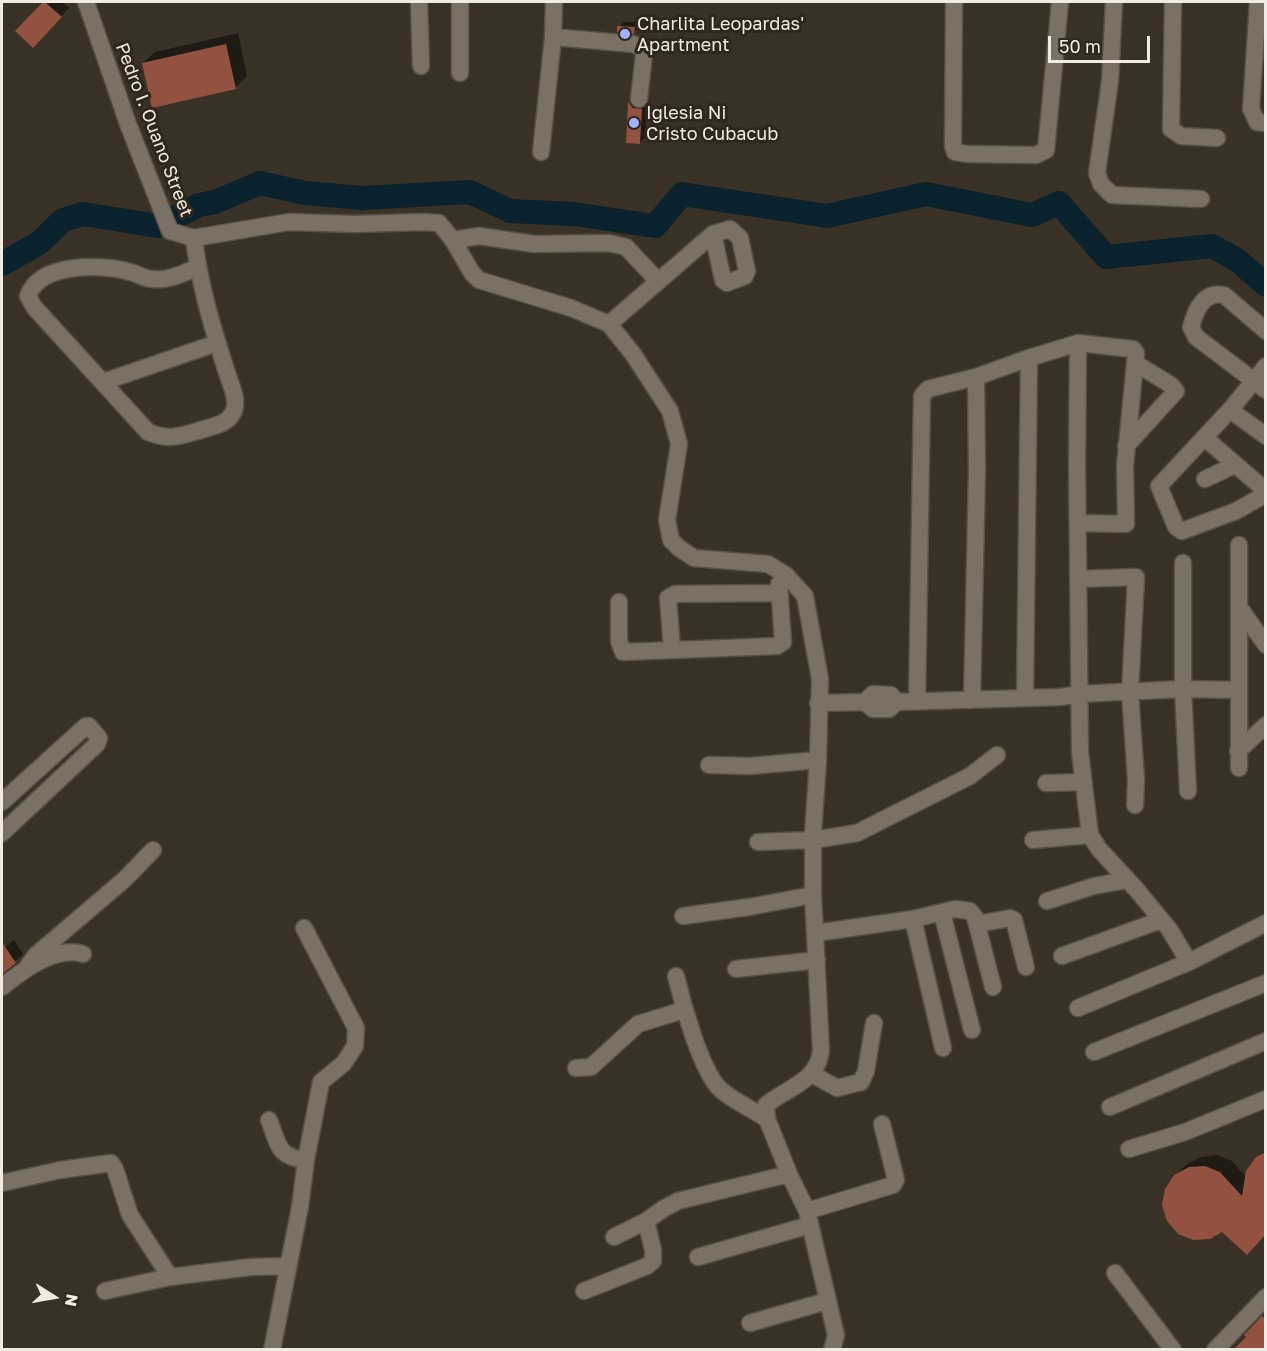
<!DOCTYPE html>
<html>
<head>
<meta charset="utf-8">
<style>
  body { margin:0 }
  #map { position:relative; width:1267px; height:1351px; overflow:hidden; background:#393126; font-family:"Golos Text",sans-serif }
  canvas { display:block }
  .frame { position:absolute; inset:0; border:3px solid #f1ebe4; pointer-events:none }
  .north { position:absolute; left:24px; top:1267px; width:60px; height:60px; -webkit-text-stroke:4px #2f271c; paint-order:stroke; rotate:101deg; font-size:16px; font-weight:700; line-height:24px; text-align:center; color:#f1ebe4 }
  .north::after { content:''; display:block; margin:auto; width:21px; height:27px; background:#f1ebe4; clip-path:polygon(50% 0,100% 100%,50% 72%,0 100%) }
  .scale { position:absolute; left:1048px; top:36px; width:102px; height:27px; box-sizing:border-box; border:3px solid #f1ebe4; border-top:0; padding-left:8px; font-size:18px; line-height:21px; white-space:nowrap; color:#f1ebe4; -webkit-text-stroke:4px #2f271c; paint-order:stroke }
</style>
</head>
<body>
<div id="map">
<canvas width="1267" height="1351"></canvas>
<div class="frame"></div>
<div class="north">N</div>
<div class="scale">50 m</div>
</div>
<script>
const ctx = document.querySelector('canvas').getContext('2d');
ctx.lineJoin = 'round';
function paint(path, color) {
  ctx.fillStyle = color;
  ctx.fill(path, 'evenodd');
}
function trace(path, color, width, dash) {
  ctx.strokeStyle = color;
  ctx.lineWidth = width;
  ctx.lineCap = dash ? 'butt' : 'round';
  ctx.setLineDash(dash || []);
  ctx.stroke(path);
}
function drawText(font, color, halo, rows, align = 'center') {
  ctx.font = font + ' "Golos Text",sans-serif';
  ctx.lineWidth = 6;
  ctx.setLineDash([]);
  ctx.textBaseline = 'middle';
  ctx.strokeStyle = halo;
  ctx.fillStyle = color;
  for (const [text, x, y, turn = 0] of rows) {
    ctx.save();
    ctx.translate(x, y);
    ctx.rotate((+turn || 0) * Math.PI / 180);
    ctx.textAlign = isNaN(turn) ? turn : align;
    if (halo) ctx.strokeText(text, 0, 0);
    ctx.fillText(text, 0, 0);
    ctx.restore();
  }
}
paint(new Path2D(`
  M45,2H62L69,8L33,46L17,31Z
  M624,22H639V27L634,32L619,27Z
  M238,33L247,76L235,88L143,63L155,52Z
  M634,98L639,103L647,104L645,137L640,143L627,142L630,103Z
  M14,940L23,954L2,973V950Z
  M1266,1150V1233L1175,1176L1187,1164L1201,1157L1217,1155L1232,1161L1247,1178L1257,1158Z`), '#0007');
trace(new Path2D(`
  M2,264L39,243L63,220L83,214L158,226L199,205L215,202L260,183L305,193L362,198L470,192L510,211L574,214L655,226L682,194L827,216L926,194L1032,215L1059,203L1106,257L1212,246L1237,260L1266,285`), '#0a212e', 24);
paint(new Path2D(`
  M43,2H45L62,17L33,48L15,31Z
  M617,26L635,27L634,34L617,32Z
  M226,44L236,89L152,108L142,63Z
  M628,102L633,108L642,109L640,144L626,143Z
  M2,942L16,963L2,974Z
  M1266,1152V1234L1247,1255L1222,1232L1210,1239L1193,1240L1178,1234L1167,1221L1162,1205L1165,1189L1174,1175L1189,1167L1205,1166L1220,1172L1242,1196L1246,1171L1256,1157Z
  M1262,1316L1266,1319V1350H1233L1246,1337L1244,1335Z`), '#93513f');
const minor = new Path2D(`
  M419,2L421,66
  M954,2L953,146L955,152L967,154L1036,155L1046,150L1060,2
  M1114,2L1110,81L1097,173L1101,184L1112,195L1201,199
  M1173,2L1171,129L1181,136L1217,138
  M1266,3L1258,2L1251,109L1257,122L1266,123
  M553,37L633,44L642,48L644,54L639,99
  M460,73V2
  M541,152L553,37L554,2
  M194,238C199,284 213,329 227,373C231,385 239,401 233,413C226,425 213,426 201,430C179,436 170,441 148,432L34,307L28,296C40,262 102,264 130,272C138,274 145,279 153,279C169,281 184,273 198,267
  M453,240L479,236L534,244L609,243L626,247L657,280
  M609,324L713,234L730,229L740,238L747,271L745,276L727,283L723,280L713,234
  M1266,331L1224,295C1203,291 1195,311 1191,327L1196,337L1266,390
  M1078,343L1077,467L1080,752L1090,835L1099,849L1136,889L1169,929L1189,962
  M1266,366L1230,410L1159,486L1176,527L1182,531L1236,511L1266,494
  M103,382L217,343
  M1230,410L1266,436
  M1205,438L1266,491
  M1126,446L1176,391L1171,385L1135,363
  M1205,479L1235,465
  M1183,563V689L1188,791
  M1079,579L1136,577L1130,692L1136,780L1135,805
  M619,602V641L623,652L777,646L783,642L779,584L786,575
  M1239,607L1266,645
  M672,649L668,598L675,594L779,593
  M1025,697L1029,358
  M972,700L977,470L976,377
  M917,701L922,396L928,389L976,377L1029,358L1078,343L1133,349L1136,353L1135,363L1125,466L1126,524L1078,523
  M865,702L873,694L891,695L897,702
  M818,703L865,702L873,709H889L897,702L1061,697L1079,694L1183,689L1238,690
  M1238,751L1266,725
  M709,765L750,766L818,760
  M1239,768V545
  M1046,783L1083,782
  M2,802L86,726H89L99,738L97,744L2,833
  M1033,840L1090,835
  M758,842L813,840L857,833L970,776L997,755
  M1047,901L1094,886L1127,880
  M942,913L972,1030
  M683,916L749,907L813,895
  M913,919L943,1048
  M978,924L1010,918L1014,920L1026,967
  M816,933L913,919L955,909L970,911L975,917L993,987
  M1062,956L1161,920
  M28,966L36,955L125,879L153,850
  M736,969L817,960
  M676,976C682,1002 701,1071 720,1089C733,1101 752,1109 767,1119
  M2,987C22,971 56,945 83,954
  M1078,1008L1189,962L1266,923
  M1094,1052L1266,983
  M576,1068L591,1067L638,1024L684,1010
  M812,1074L837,1088L861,1082L866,1071L874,1023
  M1110,1107L1266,1041
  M269,1120C279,1145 277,1157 306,1160
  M1129,1149L1185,1132L1266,1099
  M2,1183L60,1170L111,1163L115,1169L130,1215L170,1277L251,1267L287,1266
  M807,1211L893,1185L896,1180L882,1124
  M614,1237L646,1221L663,1209L678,1201L789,1174
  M698,1257L810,1225
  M1115,1273L1173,1350
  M105,1291L170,1277
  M584,1291L647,1266L653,1261V1250L646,1221
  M750,1323L827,1301
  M272,1350L300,1207L306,1160L321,1082L344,1063L355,1046L356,1028L304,928
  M1215,1350L1266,1297`);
const tertiary = new Path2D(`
  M86,2L128,124L170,231L194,238L289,222L355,224L423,222L439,223L453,240L472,273L479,280L571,308L609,324L633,354L670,411L679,444L667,520L671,540L679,548L694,558L768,564L786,575L805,596L820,679L818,760L813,834V895L821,1051C817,1082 788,1087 766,1105L767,1119L789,1174L807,1211L836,1335L832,1350`);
trace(minor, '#575046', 19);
trace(tertiary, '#575046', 19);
trace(minor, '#7a7164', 16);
trace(tertiary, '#7a7164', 16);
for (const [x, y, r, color] of [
  [625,34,6,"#a3b2fc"],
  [634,123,6,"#a3b2fc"]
]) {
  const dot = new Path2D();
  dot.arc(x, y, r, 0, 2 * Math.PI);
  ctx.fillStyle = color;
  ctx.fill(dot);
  trace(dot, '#2f271c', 2);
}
drawText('18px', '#f1ebe4', '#2f271c', [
  ["Charlita Leopardas'",637,24],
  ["Apartment",637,45],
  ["Iglesia Ni",646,113],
  ["Cristo Cubacub",646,134]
], 'left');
drawText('18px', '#f1ebe4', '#2f271c', [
  ["Pedro I. Ouano Street",154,130,69]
]);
</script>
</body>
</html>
